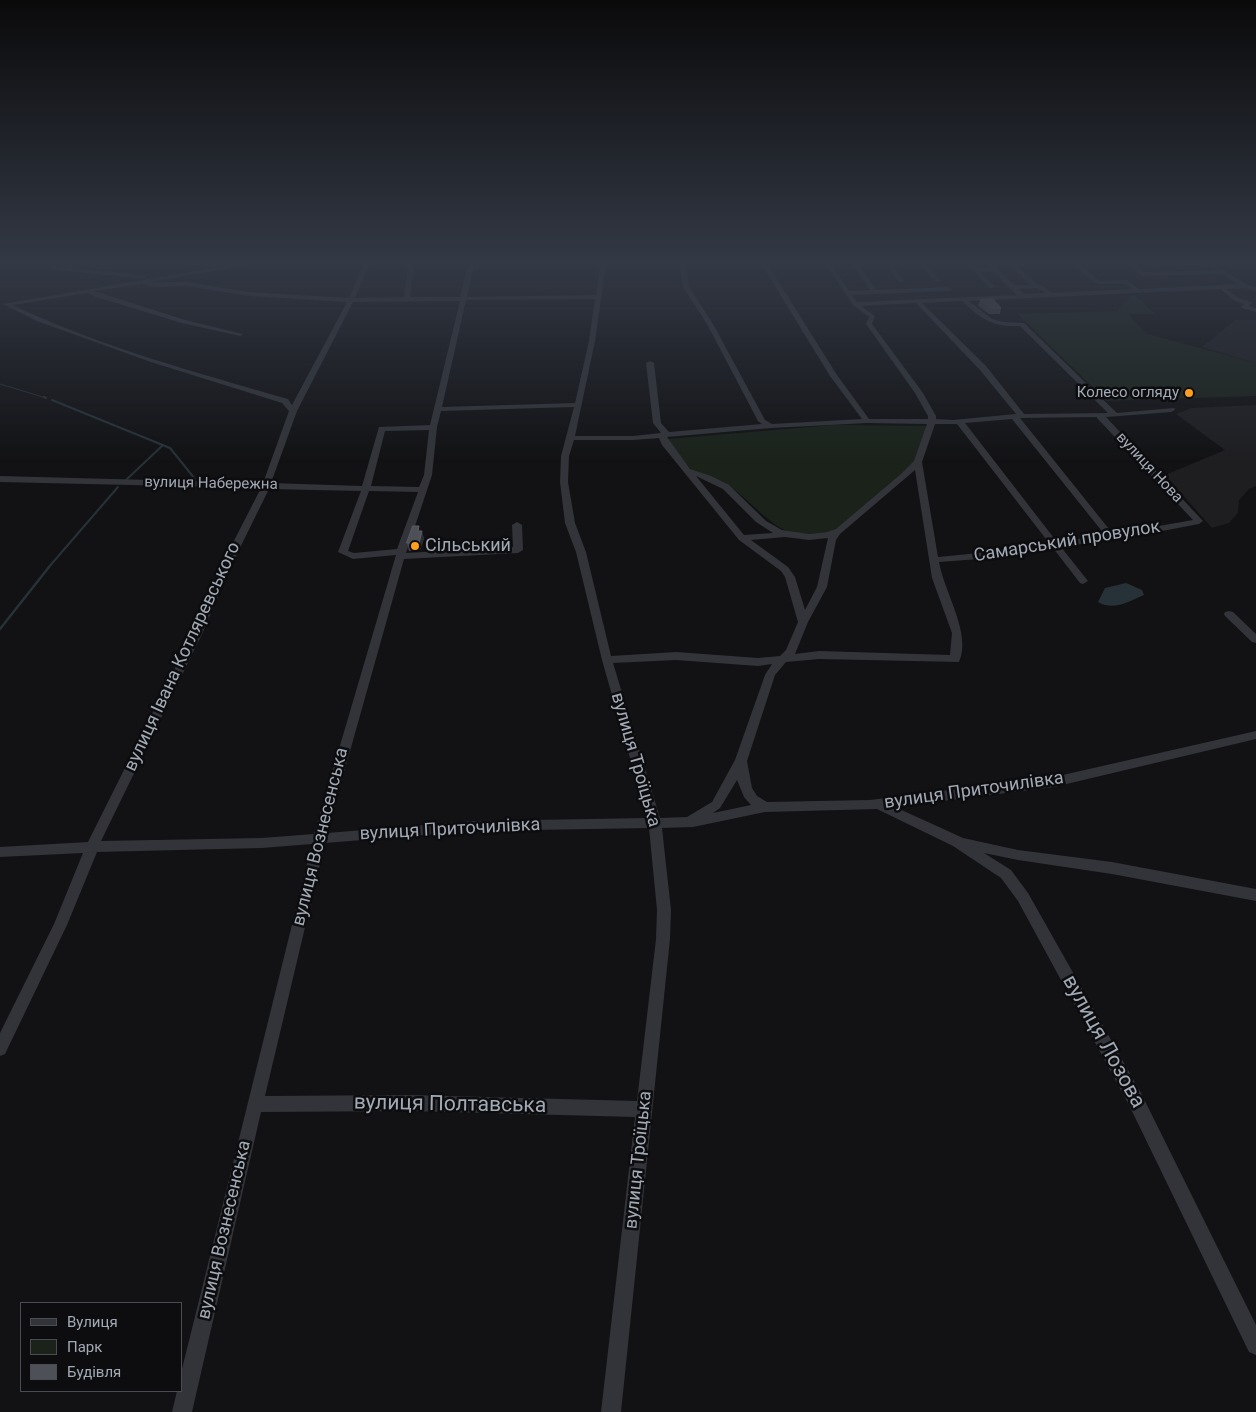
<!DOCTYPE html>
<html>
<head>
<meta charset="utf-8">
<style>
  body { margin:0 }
  #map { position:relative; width:1256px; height:1412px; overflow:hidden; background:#121214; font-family:Roboto,sans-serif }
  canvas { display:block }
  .legend { position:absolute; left:20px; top:1302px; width:162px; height:90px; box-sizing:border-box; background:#0d0d0f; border:1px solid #494c52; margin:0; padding:6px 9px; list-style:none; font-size:15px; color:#a2aab6 }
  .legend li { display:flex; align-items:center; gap:10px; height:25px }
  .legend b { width:25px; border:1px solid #494c52 }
</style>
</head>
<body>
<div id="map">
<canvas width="1256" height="1412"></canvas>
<ul class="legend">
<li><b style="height:6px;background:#323439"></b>Вулиця</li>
<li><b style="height:14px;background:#1a221a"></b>Парк</li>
<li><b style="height:14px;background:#4d5056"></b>Будівля</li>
</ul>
</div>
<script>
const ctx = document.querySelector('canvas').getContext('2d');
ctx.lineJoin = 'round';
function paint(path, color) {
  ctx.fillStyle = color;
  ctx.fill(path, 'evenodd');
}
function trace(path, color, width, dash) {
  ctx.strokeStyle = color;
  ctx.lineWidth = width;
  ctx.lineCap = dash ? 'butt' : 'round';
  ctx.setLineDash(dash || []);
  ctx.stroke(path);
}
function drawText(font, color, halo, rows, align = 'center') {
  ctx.font = font + ' Roboto,sans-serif';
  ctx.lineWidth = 5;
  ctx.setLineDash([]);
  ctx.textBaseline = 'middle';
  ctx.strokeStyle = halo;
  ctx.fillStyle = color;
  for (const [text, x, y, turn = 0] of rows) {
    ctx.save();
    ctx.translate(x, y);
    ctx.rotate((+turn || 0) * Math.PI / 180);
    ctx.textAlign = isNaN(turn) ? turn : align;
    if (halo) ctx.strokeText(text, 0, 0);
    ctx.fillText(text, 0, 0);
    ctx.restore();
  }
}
paint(new Path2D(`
  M1235,320H1256V363L1202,347Z
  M1256,405V486L1249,489L1239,500L1238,513L1229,523L1212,528L1165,475L1225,450L1176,414L1192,408Z`), '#1e1e21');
paint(new Path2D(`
  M1135,295L1155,314H1128L1147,334L1256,363V396L1107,401L1018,314L1117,311L1130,296Z
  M834,425L925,426L932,428L920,463L840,529C824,534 803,536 787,531C770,525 746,497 729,486C719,479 698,475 691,469C681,460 674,450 668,439Z`), '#1a221a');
paint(new Path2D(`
  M1126,583L1142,590L1144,595C1128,602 1113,611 1098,602L1105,588Z`), '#273238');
trace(new Path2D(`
  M0,384L46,398`), '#273238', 1);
trace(new Path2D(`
  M44,397L46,398
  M52,400L170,448L195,479
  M126,480L163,445
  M48,568L118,487`), '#273238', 2);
trace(new Path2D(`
  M0,629L49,567`), '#273238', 2.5);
paint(new Path2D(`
  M230,265H246L151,282H187L249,292L349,298L363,265H369L355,298L404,297L408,265H414L410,297H460L468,265H474L467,297L596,295L600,265H606L595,341L575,436H633L661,433L653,423L646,363L650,361L654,363L661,423L669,432L762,424L758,421L707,324L683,287L680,265H686L689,287L713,324L765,420L772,424L862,419L830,376L762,265H768L837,375L869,419H928V416L915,393L866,324L869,317L853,305L826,265H832L849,291L870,290L853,265H859L876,290L949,287L952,289L949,291L852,295L857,302L1017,295L994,272H980L995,287L990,288L968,265H974L977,268H990L987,265H994L1014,285H1030L1009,265H1016L1037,284L1042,285L1052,293L1132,289L1126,284H1096L1074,265H1081L1099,281L1127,280L1139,289L1238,284L1222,274L1142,276L1128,265H1135L1143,272L1217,270L1214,268L1217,266L1247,285L1256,287V291L1245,288L1227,289L1238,298L1251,302L1252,303L1249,306L1256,308V312L1242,308L1241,307L1244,304L1234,300L1220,289L969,301L992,319L1003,322L1024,323L1117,413L1174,408L1175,410L1171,412L1106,417L1203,521L1199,524L1136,536L1061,547L1088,581L1083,584L1080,583L1053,548L979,559L939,562C944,592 972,634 959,662L819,659L786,662L775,675L747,761L752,788L757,796L767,802L870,800L1054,777L1256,731V739L1054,787L895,807L963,838L1018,850L1112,862L1256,889V901L1112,874L1018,860L984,853L1011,870L1028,893L1141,1093L1256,1325V1355L1249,1352L1129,1105L1018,901L1001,878L953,846L877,809L765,812L693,827L662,828L671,910L670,939L621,1412H601L635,1117L410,1111L261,1112L192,1412H172L177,1391H181V1373L312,844L262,848L97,852L67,925L5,1054L0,1056V1033L54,924L83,853L0,857V847L88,842L193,632L221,566L261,488L0,482V476L263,483L289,411L282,403L151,362L37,321L3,304ZM142,284L155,287L187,286L249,296L347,302L292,405L288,399C195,372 100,347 13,305L87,293L96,297L182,323L240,336L243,334L185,320L94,291ZM1038,288L1045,293L1024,294L1018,289ZM595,299L589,341L575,403L442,407L466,300ZM460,301L430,425L379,427L362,486L271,483L297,411L353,302ZM962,301C982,320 993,327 1020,326L1108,413L1024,414L986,366L922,303ZM916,303L980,370L1016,414L953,420L936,419V416L923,393L872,324L875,316L861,306ZM574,407L561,456L560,482L565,523L576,552L602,660L647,818L474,821L327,833L404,559L518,553L523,550L522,525L517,522L512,525L513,547L406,553L432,475L437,427L441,411ZM1097,417V418L1193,520L1113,534L1020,418ZM1012,419L1105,535L1057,542L965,423ZM867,423L927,424L914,461L901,474L836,529L827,532L809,534L782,530L766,521L729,485L711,476L690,469L667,437L771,428ZM935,424H957L1049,543L979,553L938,557L922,462ZM429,430L424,475L419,487L371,486L385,431ZM659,438L662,445L739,540L781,571L785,577L798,622L786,650L780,656L758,658L676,652L611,656L586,552L575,523L568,482L569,456L574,440H633ZM915,470L932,578L952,633L950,655L819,651L795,654L808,622L827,587L836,540L840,534ZM696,476L723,489L756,522L773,533L744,535ZM269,489L361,491L338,552L353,559L396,555L314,834L262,838L101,841L203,632L231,566ZM369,491L418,492L397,549L354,553L348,551ZM785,537L809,540L828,538L817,587L805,610L795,577L788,567L751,540ZM676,660L758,666L772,664L765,675L735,760L712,802L687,817L660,818L613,663ZM737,780L744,797L751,805L713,813L720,808ZM649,828L657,910L656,939L637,1101L410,1095L265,1096L325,843L474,831Z
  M886,265H892L904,281L903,282H899Z
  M921,265H928L939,279V281H935Z
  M52,266L144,275L147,277L144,279L50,269V267Z
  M1229,611L1233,612L1256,634V643L1252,642L1225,616L1224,614L1225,612Z`), '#323439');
paint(new Path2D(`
  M980,300L1001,308L1000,314H989L978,306Z
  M420,531L424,538L420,550L409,551L407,543Z`), '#43454a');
paint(new Path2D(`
  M422,531L424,538L420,550L419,543Z`), '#2b2c30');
const building = new Path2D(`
  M993,299L1001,308H991L980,300Z
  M413,526H419L418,531H422L419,543H407Z`);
paint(building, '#4d5056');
trace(building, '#5b5e65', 1);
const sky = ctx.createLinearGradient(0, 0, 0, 463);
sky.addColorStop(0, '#0a0a0b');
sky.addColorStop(0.57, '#333945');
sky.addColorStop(1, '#33394500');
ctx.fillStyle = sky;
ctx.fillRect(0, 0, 1256, 463);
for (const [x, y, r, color] of [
  [1189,393,5,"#ff9f1e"],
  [415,546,5,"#ff9f1e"]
]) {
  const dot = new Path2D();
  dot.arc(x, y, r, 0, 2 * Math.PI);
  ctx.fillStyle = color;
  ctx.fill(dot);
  trace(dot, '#0d0d0f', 2);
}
drawText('15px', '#a2aab6', '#0d0d0f', [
  ["Колесо огляду",1179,393]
], 'right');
drawText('15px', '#a2aab6', '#0d0d0f', [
  ["вулиця Нова",1149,468,47],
  ["вулиця Набережна",211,484,1]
]);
drawText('18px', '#a2aab6', '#0d0d0f', [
  ["Самарський провулок",1067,542,-9],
  ["вулиця Івана Котляревського",183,657,-65],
  ["вулиця Троїцька",635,760,74],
  ["вулиця Приточилівка",974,791,-8],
  ["вулиця Приточилівка",450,830,-3],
  ["вулиця Вознесенська",321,837,-76],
  ["вулиця Троїцька",639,1160,-84],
  ["вулиця Вознесенська",225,1230,-77]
]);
drawText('18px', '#a2aab6', '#0d0d0f', [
  ["Сільський",425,546]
], 'left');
drawText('21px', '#a2aab6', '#0d0d0f', [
  ["вулиця Лозова",1103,1042,61],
  ["вулиця Полтавська",450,1105,1]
]);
</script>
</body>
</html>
